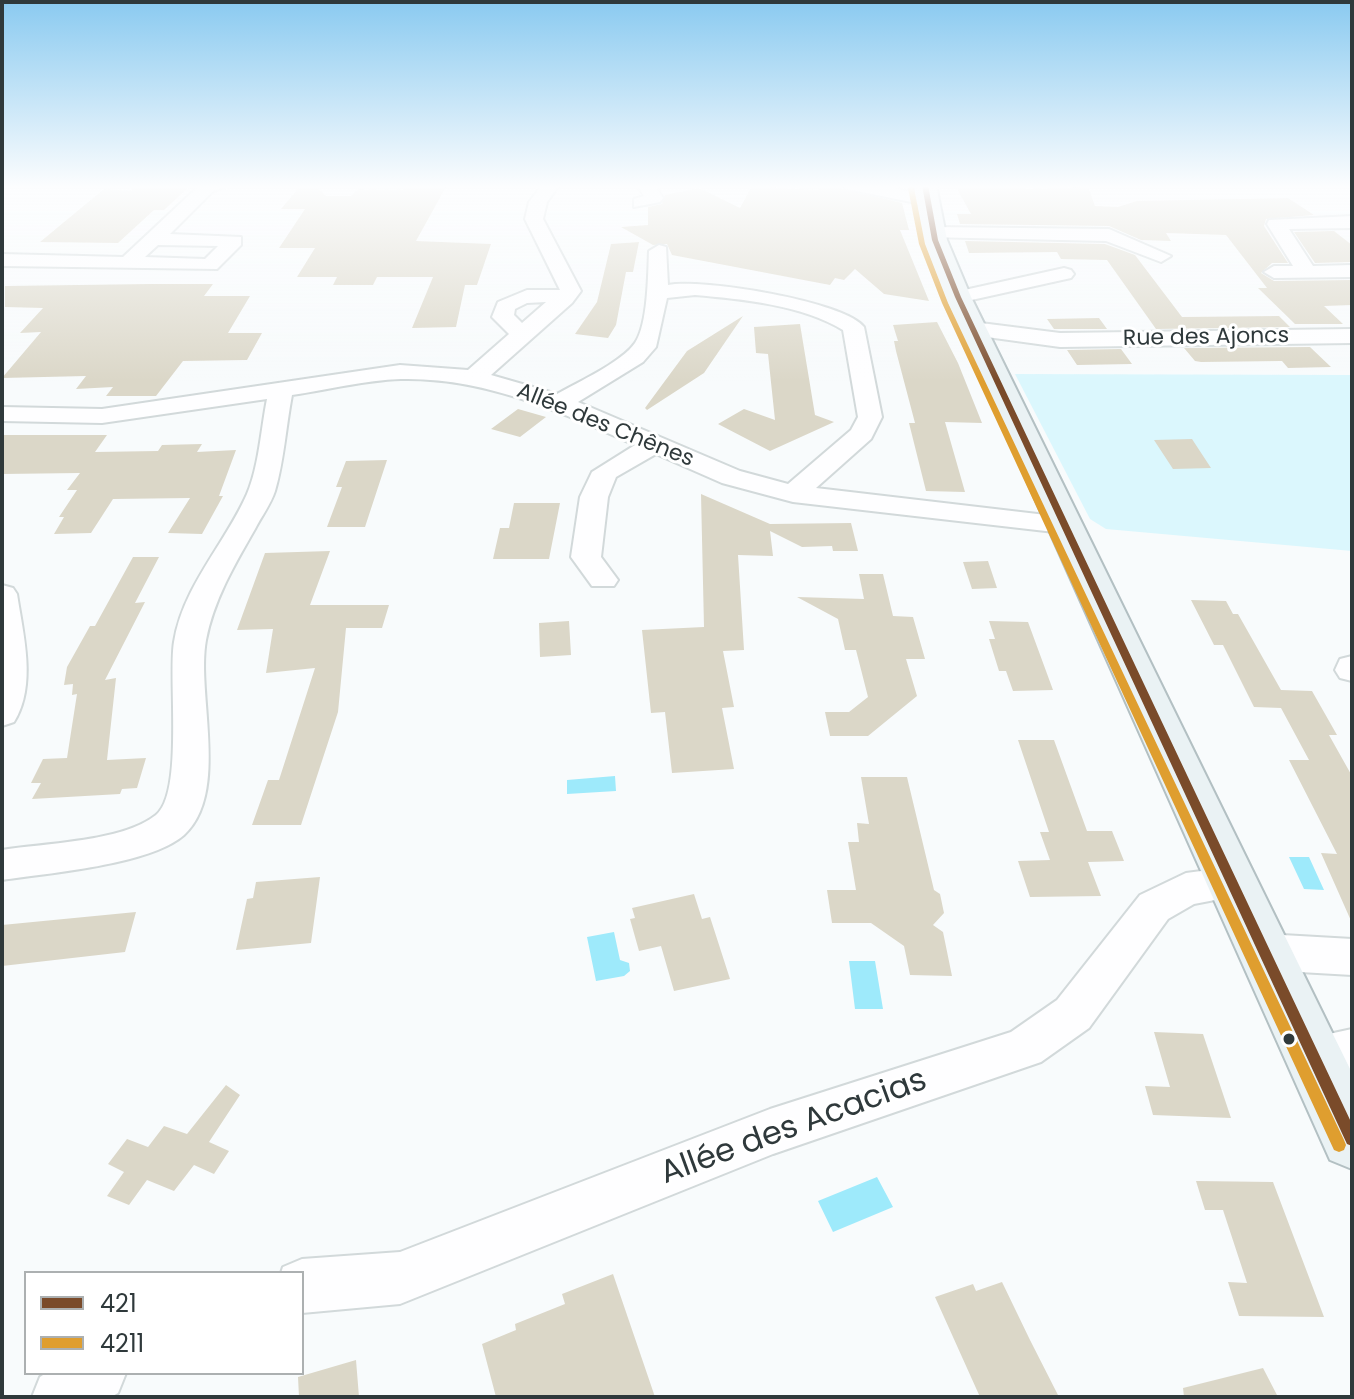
<!DOCTYPE html>
<html>
<head>
<meta charset="utf-8">
<style>
  body { margin:0 }
  #map { position:relative; width:1354px; height:1399px; overflow:hidden; background:#f8fbfc; font-family:Poppins,sans-serif }
  canvas { display:block }
  .frame { position:absolute; inset:0; border:4px solid #2f393b; pointer-events:none }
  .legend { position:absolute; left:24px; top:1271px; width:280px; height:104px; box-sizing:border-box; background:#fff; border:2px solid #acb0b1; margin:0; padding:10px 14px; list-style:none; font-size:24px; color:#2f393b }
  .legend li { display:flex; align-items:center; gap:16px; height:40px }
  .legend b { width:40px; border:2px solid #acb0b1 }
</style>
</head>
<body>
<div id="map">
<canvas width="1354" height="1399"></canvas>
<div class="frame"></div>
<ul class="legend">
<li><b style="height:10px;background:#7a4b2a"></b>421</li>
<li><b style="height:10px;background:#df9e2f"></b>4211</li>
</ul>
</div>
<script>
const ctx = document.querySelector('canvas').getContext('2d');
ctx.lineJoin = 'round';
function paint(path, color) {
  ctx.fillStyle = color;
  ctx.fill(path, 'evenodd');
}
function trace(path, color, width, dash) {
  ctx.strokeStyle = color;
  ctx.lineWidth = width;
  ctx.lineCap = dash ? 'butt' : 'round';
  ctx.setLineDash(dash || []);
  ctx.stroke(path);
}
function drawText(font, color, halo, rows, align = 'center') {
  ctx.font = font + ' Poppins,sans-serif';
  ctx.lineWidth = 6;
  ctx.setLineDash([]);
  ctx.textBaseline = 'middle';
  ctx.strokeStyle = halo;
  ctx.fillStyle = color;
  for (const [text, x, y, turn = 0] of rows) {
    ctx.save();
    ctx.translate(x, y);
    ctx.rotate((+turn || 0) * Math.PI / 180);
    ctx.textAlign = isNaN(turn) ? turn : align;
    if (halo) ctx.strokeText(text, 0, 0);
    ctx.fillText(text, 0, 0);
    ctx.restore();
  }
}
paint(new Path2D(`
  M1015,374L1352,375V551L1106,529L1090,519Z`), '#dbf7fd');
paint(new Path2D(`
  M615,776L616,791L567,794V780Z
  M1289,857H1309L1324,890L1304,889Z
  M614,932L620,960L629,963L630,971L624,976L596,981L587,937Z
  M849,961H875L883,1009H855Z
  M877,1177L893,1207L833,1232L818,1201Z`), '#9eeafb');
paint(new Path2D(`
  M129,185H191L164,210H154L118,243L40,242L104,189L132,191Z
  M301,185H315L326,196H351L358,189L402,190L409,185H447L416,241L491,244L477,285H465L456,327L412,328L433,277H377L373,285H333L337,277H297L315,248H279L305,209H281Z
  M829,185L902,203L909,230H900L929,301L884,294L855,269L844,280L835,278L830,285L672,255L667,244L653,245L621,227L648,225V207L662,204L665,195L699,188L740,208L752,186L818,190Z
  M955,185H1017L1021,189L1088,187L1095,206L1118,207L1137,201L1288,198L1314,215L1266,219L1264,226L1288,263H1272L1261,273L1274,281L1352,280V305L1324,306L1343,324H1295L1258,288H1267L1226,235L1166,233L1171,241L1141,240L1109,226L960,224L957,214H971Z
  M1334,231L1352,245V262L1315,263L1294,232Z
  M965,241L1105,244L1135,255L1182,317L1279,316L1290,327L1156,329L1107,260L1061,259L1057,252L969,253Z
  M639,242L633,272H626L616,325L608,338L575,334L597,302L611,244Z
  M149,284H213L204,296H250L228,333H262L247,360L183,361L156,396H106L113,387L76,389L86,376L2,378L41,332L20,333L43,308L5,307V286Z
  M743,316L704,373L647,410L645,408L687,351Z
  M1099,318L1107,329H1054L1047,319Z
  M937,322L958,363L982,423L945,422L965,492L926,491L909,423H915L896,351L894,341H898L893,325Z
  M800,324L815,415L834,422L770,451L718,424L744,409L775,420L768,354L756,353L754,327Z
  M1310,347L1331,367L1288,368L1282,361L1201,362L1195,361L1184,348Z
  M1121,349L1132,364L1077,365L1067,350Z
  M518,409L546,417L520,437L491,429Z
  M2,435H107L95,452L158,451L162,445L202,444L197,452L236,450L219,496H223L202,534L168,533L190,498L113,499L91,533L54,534L64,517H59L77,490H67L80,473L2,474Z
  M1192,439L1211,468L1173,469L1154,440Z
  M387,460L365,527H327L342,487H336L346,461Z
  M701,494L770,524L851,523L858,551H833L832,546L802,547L770,531L773,556L738,555L744,650L723,651L734,707L722,708L734,769L672,773L665,712L651,713L642,630L704,627Z
  M514,503H560L549,559H493L500,528H509Z
  M330,551L310,605H389L382,628H346L338,712L301,825H252L268,780H279L315,668L266,673L273,629L237,630L265,553Z
  M133,557H159L135,603L145,602L105,680L116,678L107,760L146,758L137,788L122,789L120,794L32,799L41,783H31L43,759L67,758L77,694L72,695L73,684L64,685L67,667L90,626H95Z
  M988,561L997,588L972,589L963,562Z
  M859,574H883L893,616L913,617L925,659H906L917,696L868,736H830L825,712H849L868,697L856,650H845L838,619L797,597L864,599Z
  M1191,600L1226,601L1233,614H1238L1281,690L1312,691L1337,735H1329L1352,776V923L1321,853L1337,854L1289,760H1309L1281,708L1254,707L1223,645H1214Z
  M569,621L571,655L540,657L539,623Z
  M989,621L1028,622L1053,690L1013,691L1006,671H999L989,639H995Z
  M1018,740H1054L1087,831H1112L1124,861L1088,862L1101,896L1030,897L1018,861L1050,860L1040,832H1049Z
  M861,777H907L934,890L940,894L944,913L933,925L943,932L952,976L910,975L904,946L871,923H832L827,890H856L848,842H859L857,823L869,824Z
  M320,877L311,943L236,950L247,899L253,898L256,882Z
  M694,894L702,919L710,917L730,979L674,991L661,946L639,951L630,919L635,918L632,908Z
  M136,912L125,952L2,966V925Z
  M1154,1032L1203,1034L1231,1118L1153,1115L1145,1086L1170,1087Z
  M226,1085L240,1095L209,1142L229,1151L214,1174L194,1165L174,1191L147,1180L129,1205L107,1196L124,1172L108,1164L127,1139L148,1147L164,1126L187,1134Z
  M1196,1181L1273,1182L1324,1317L1239,1316L1228,1282L1247,1283L1223,1210H1205Z
  M613,1274L655,1397H496L482,1344L516,1330L515,1324L565,1304L562,1294Z
  M1002,1282L1030,1340L1059,1397H980L935,1297L973,1284L976,1291Z
  M356,1360L359,1397H299L298,1377Z
  M1263,1368L1278,1397H1184L1183,1388Z`), '#dbd7c8');
const minor = new Path2D(`
  M200,185H231L213,191L170,234L241,237V245L217,269L2,266V254L123,257ZM158,245L218,246L205,259L145,257Z
  M542,185H559L547,202L543,219L581,291L572,303L491,375L557,394C578,382 622,362 635,343C648,324 648,275 649,251L659,245L666,247L668,285C701,278 844,301 864,327L882,417L871,439L816,488L1063,517L1073,519L1077,525L1073,531L1063,533L793,502L722,483L656,454L616,477L608,497L601,557L618,580L614,586H592L571,557L580,497L592,472L635,445C560,412 485,377 401,379C365,380 327,390 292,395C286,426 284,461 275,491C271,504 261,517 255,529C235,564 214,599 206,640C196,694 230,793 184,835C150,865 48,873 2,880V850C45,843 122,842 156,815C184,793 168,678 174,642C183,586 225,544 247,494C259,466 261,429 267,399L102,423L2,421V407L102,409L400,365L468,370L509,334L492,317L498,302L527,290H560L525,219L529,202ZM695,295C742,299 802,305 843,330L858,417L851,430L788,484L740,471L578,402L643,362L656,347L667,298ZM546,302L522,323L514,315L515,309L527,303Z
  M642,185H660L657,189L663,198L660,202L634,207V199L644,196L639,188Z
  M844,185H877L932,196L935,200L926,205L847,189Z
  M1352,216V228L1289,229L1313,266L1352,265V277L1274,278L1264,272L1274,266H1293L1267,224L1269,220Z
  M933,227L1109,229L1171,256L1161,262L1106,241L926,237V229Z
  M1064,268L1071,270L1074,274L1071,278L958,303L948,297L951,293Z
  M973,322L1060,333L1352,329V343L1060,347L965,334L962,329L965,324Z
  M2,585L13,588L17,594C23,634 37,685 14,722L2,726Z
  M1352,656V681L1340,678L1335,670L1340,659Z
  M1232,867L1246,872L1252,883L1246,894L1194,904L1168,919L1089,1028L1041,1062L773,1154L400,1304L302,1313V1273H281L283,1267L302,1259L400,1252L770,1109L1011,1032L1057,1000L1140,895L1186,873Z
  M1265,934L1352,939V975L1265,970L1250,964L1244,952L1250,940Z
  M1352,1029V1069L1313,1075L1297,1069L1290,1055L1297,1041Z
  M46,1373H126L118,1393L111,1397H32L40,1377Z`);
const major = new Path2D(`
  M914,185H936L947,240L971,297L1352,1073V1169L1330,1160L945,297L923,240Z`);
trace(minor, '#d2d9da', 4);
trace(major, '#b3c0c3', 4);
paint(minor, '#fefeff');
paint(major, '#eaf2f4');
paint(new Path2D(`
  M922,185H928L938,240L961,297L1352,1124V1146L1347,1144L955,297L932,240Z`), '#7a4b2a');
paint(new Path2D(`
  M911,186L914,188L925,244L948,303L1344,1140L1346,1145L1344,1150L1339,1152L1334,1150L942,303L919,244L908,188Z`), '#df9e2f');
const sky = ctx.createLinearGradient(0, 0, 0, 381);
sky.addColorStop(0, '#8acaf0');
sky.addColorStop(0.49, '#fcfdfe');
sky.addColorStop(1, '#fcfdfe00');
ctx.fillStyle = sky;
ctx.fillRect(0, 0, 1354, 381);
for (const [x, y, r, color] of [
  [1289,1039,7,"#2f393b"]
]) {
  const dot = new Path2D();
  dot.arc(x, y, r, 0, 2 * Math.PI);
  ctx.fillStyle = color;
  ctx.fill(dot);
  trace(dot, '#fff', 3);
}
drawText('22px', '#2f393b', '#fff', [
  ["Rue des Ajoncs",1206,338,-1],
  ["Allée des Chênes",605,426,22]
]);
drawText('32px', '#2f393b', '#fff', [
  ["Allée des Acacias",794,1128,-20]
]);
</script>
</body>
</html>
